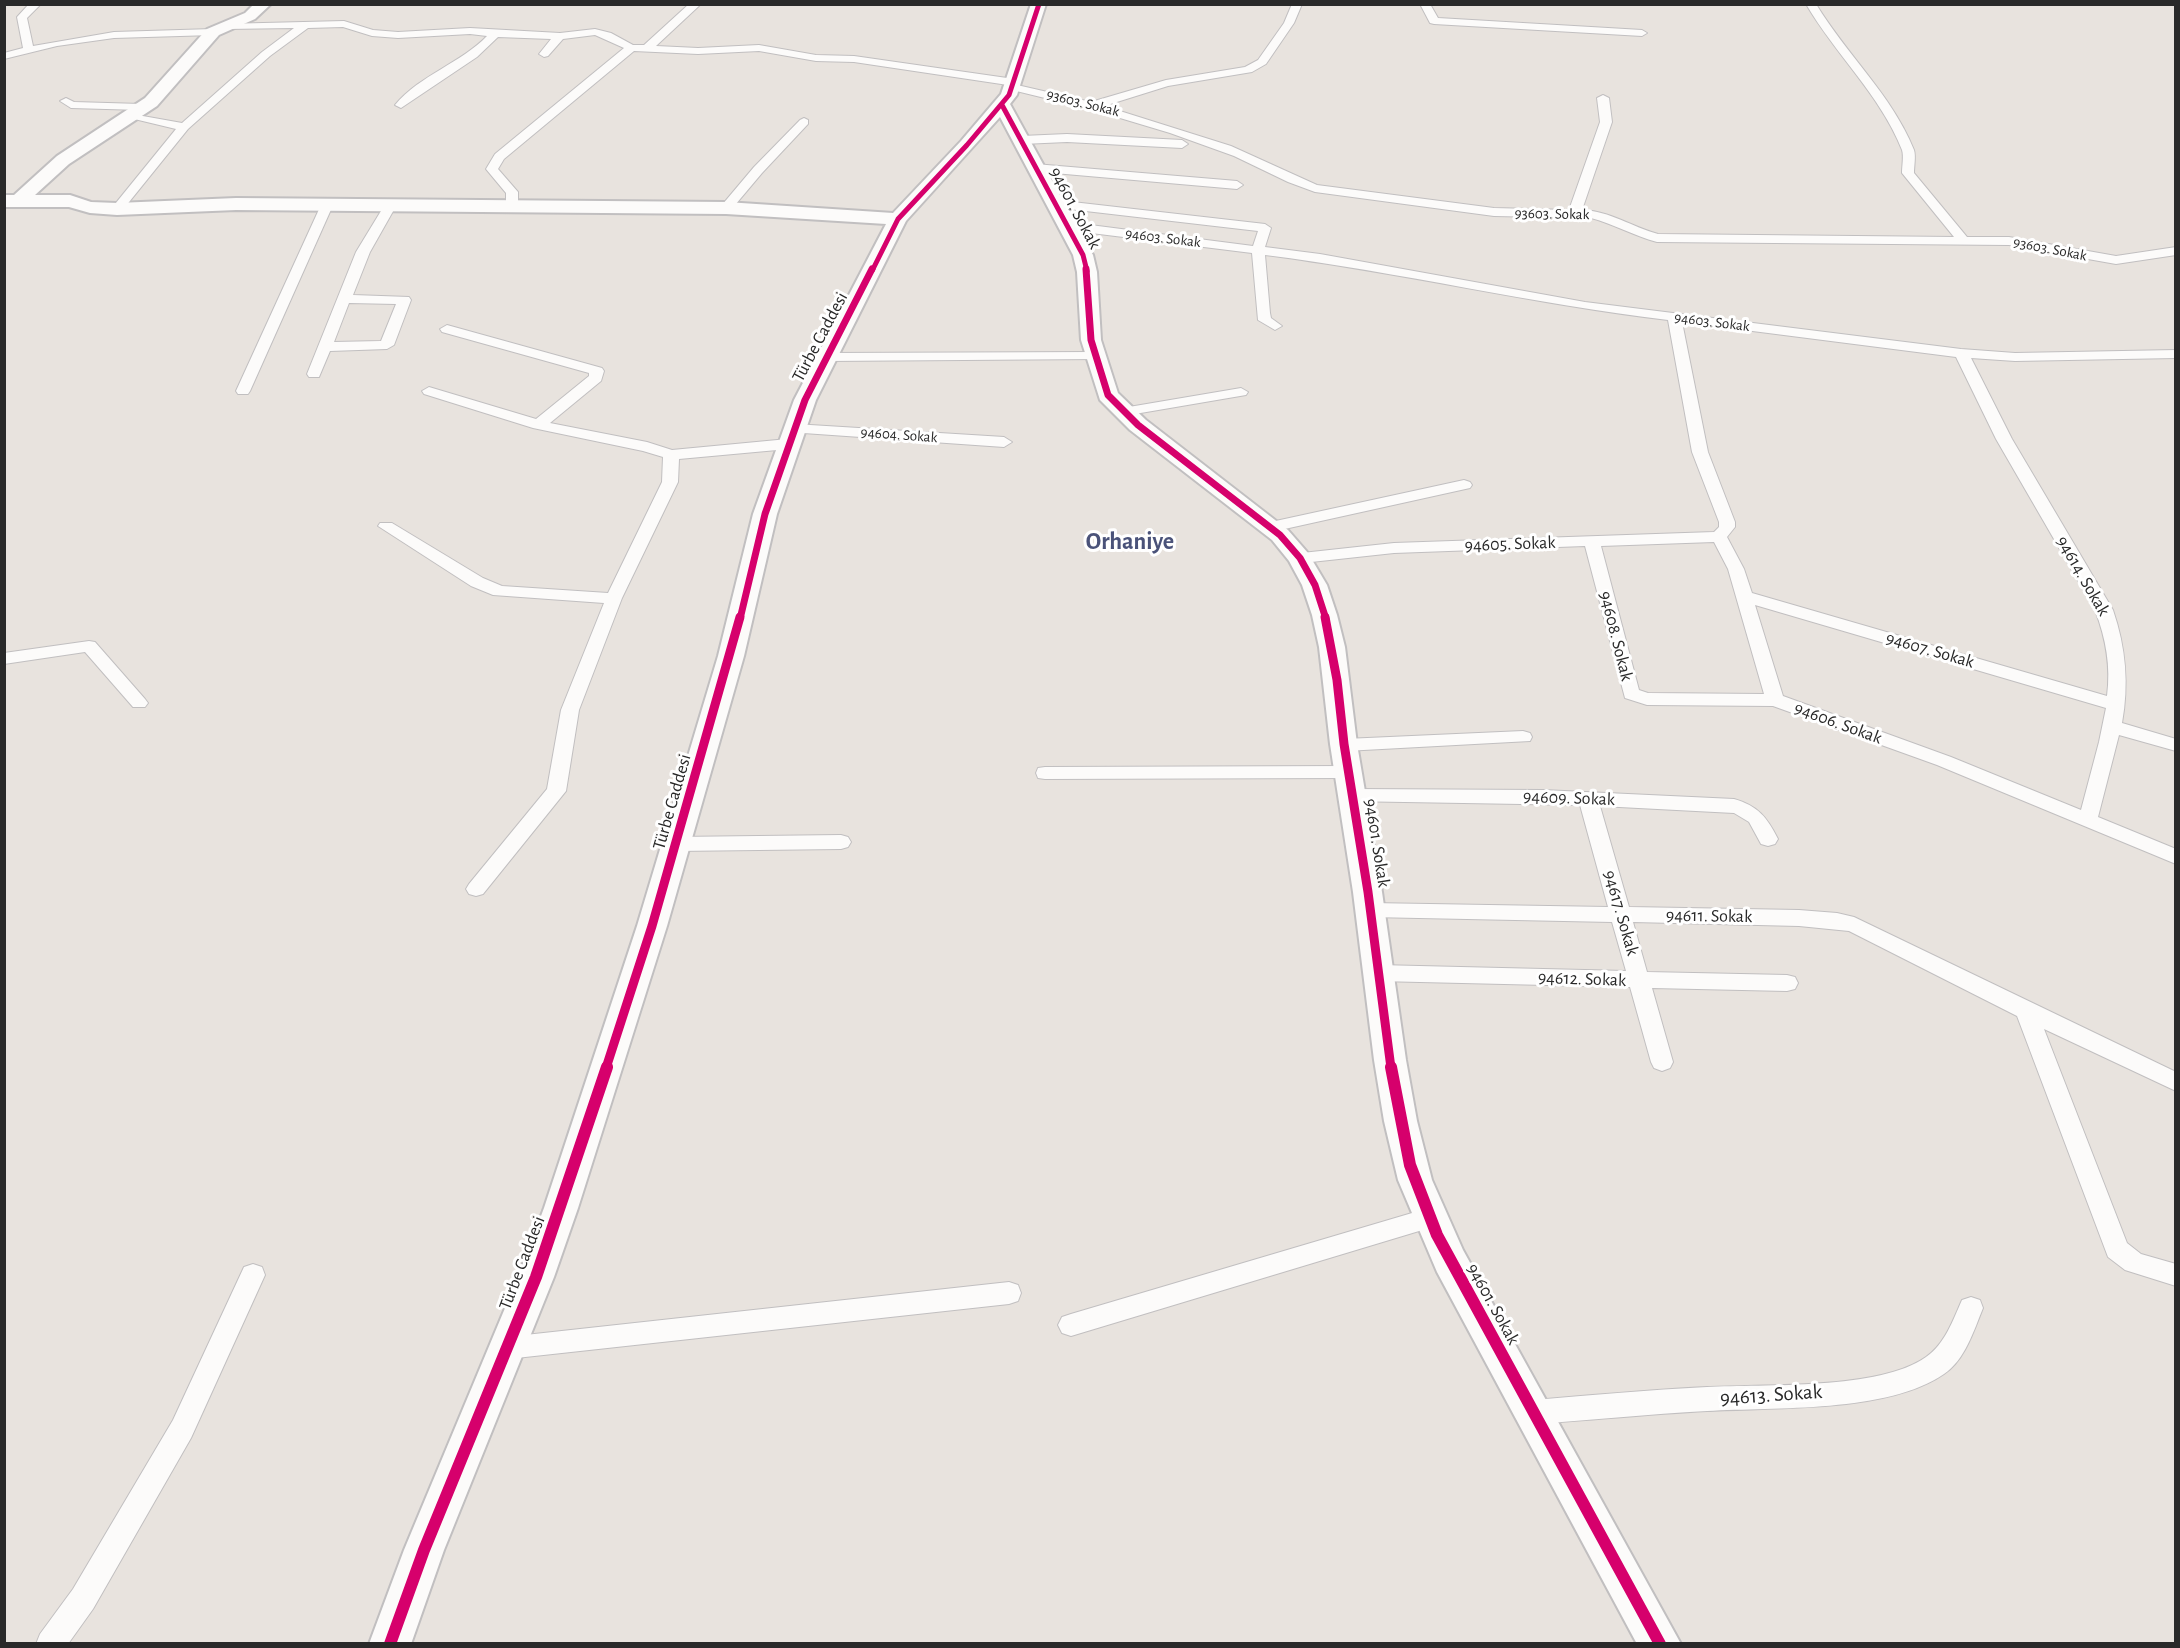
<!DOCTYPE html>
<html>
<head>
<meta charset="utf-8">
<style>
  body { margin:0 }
  #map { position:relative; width:2180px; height:1648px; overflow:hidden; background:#e8e3de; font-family:"Alegreya Sans",sans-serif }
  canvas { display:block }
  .frame { position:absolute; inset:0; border:6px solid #292929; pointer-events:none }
</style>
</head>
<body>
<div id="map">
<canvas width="2180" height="1648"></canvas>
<div class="frame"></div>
</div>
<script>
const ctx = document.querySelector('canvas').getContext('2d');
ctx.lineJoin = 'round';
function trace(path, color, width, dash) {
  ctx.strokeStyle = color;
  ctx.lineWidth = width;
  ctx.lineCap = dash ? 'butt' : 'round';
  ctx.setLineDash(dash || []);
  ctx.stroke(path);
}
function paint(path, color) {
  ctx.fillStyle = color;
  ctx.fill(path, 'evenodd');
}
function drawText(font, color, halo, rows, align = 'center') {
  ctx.font = font + ' "Alegreya Sans",sans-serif';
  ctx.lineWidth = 6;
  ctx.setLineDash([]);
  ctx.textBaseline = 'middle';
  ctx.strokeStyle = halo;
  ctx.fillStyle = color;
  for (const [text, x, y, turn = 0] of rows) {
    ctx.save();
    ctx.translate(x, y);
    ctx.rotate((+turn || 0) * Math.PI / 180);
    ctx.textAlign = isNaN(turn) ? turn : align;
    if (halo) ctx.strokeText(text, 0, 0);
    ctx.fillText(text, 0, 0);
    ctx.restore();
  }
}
const street = new Path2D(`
  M29,4H41L27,18L33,46L114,32L213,29L218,32L213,35L114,38L57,46L4,59V53L23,48L17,17Z
  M689,4H701L656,46L698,48L759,45L816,55L854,56L1014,79L1020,82L1017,85L1091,102L1166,80L1245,67L1258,60L1284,23L1292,4H1302L1294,23L1266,64L1252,72L1168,86L1104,106L1231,146L1317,185L1494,208L1569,210L1600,122L1597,98L1603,95L1609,98L1612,122L1582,210C1610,211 1632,227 1658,234L1954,237L1902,173C1902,166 1904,156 1902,150C1881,96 1835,54 1806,4H1816C1846,54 1892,95 1914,150C1916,156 1914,166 1914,173L1967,237H2009L2116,256L2176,247V255L2116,264L2009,245L1657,242C1634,236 1614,224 1591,218L1494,216L1315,192L1288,182L1234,156L1170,133L1090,109L1008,89V85L854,62L816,61L759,51L698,54L634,51L504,159L498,169L518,192V205L512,209L506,205V193L486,169L495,154L624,48L595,35L563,39L548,56L544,57L539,54L551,39L498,37L477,57L401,108L395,105C420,75 461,63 487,36L470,34L398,38L372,36L343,27L308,28L270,56L188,129L121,212L117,213L111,209L176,129L126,117V113L182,123L262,52L294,28L227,29L222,26L223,24L344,21L373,30L398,32L470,28L560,33L595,29L611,33L633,45H644Z
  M1420,4H1430L1438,18L1642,30L1647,33L1642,36L1434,24L1430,23Z
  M66,98L74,102L141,104L147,107L141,110L71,108L60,101Z
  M804,118L808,120V124L762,173L730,211H722L720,208L722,205L754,167L800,120Z
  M1067,134L1182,140L1188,144L1182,148L1067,142L1022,144L1016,140L1022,136Z
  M1035,164L1237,181L1243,185L1237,189L1031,171L1029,168Z
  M1055,200L1265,224L1271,228L1265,247L1320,254L1585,302L1961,349L2015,353L2176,350V358L2015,361L1971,358L2012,439L2113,610C2126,648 2129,684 2122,723L2176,739V751L2119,735L2098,817L2176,849V864L1937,765L1773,706L1647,705L1625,698L1585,546L1394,553L1302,563L1294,558L1302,553L1394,543L1714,532L1719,527V522L1692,452L1668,320C1533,304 1400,272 1265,255L1270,313L1271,318L1282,326L1275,330L1258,320L1252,253L1067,230L1061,226L1067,222L1253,246L1258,231L1051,207L1049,204L1051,201ZM1682,322L1956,357L1996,439L2095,610C2106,639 2111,666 2107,696L1752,593L1744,569L1727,537L1735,527V522L1708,452ZM1714,542L1728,569L1764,694L1648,693L1639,690L1601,546ZM1755,605L2106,708L2099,742L2081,810L1951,757L1783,696Z
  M327,201L333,205L250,391L248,394H238L236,391L321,205Z
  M390,202L396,206L370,252L353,295L409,297L411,300L394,345L387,349L330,351L319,377H309L307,374L356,252L384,206ZM349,303L396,304L381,341L334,342Z
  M447,325L602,368L604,371L601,381L550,423L647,442L672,450L788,439L796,444L788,449L679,459L678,482L622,598L579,710L566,791L483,894L476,896L469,894L466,889L469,884L547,789L561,710L604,603L493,595L471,586L378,526L380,523H392L483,578L502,586L608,593L662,482L663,457L643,451L533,428L424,394L422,391L429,387L536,419L589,376V373L442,332L440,329Z
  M1095,352L1102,356L1100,359L827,361L820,357L827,353Z
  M1241,388L1248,392L1246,395L1123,416L1116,412L1123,408Z
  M794,424L1004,437L1012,442L1004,447L789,432L786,429L789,426Z
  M1464,480L1470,482L1472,485L1470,488L1271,532L1263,527L1271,522Z
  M89,641L95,642L145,699L148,703L145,707H133L85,652L4,664V653Z
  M1523,731L1530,733L1532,737L1530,741L1345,751L1338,749L1336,745L1338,741L1345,739Z
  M1348,766L1355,767L1357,772L1355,777L1348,778L1045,779L1038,778L1036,773L1038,768L1045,767Z
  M1353,789L1543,790L1734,799C1758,806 1767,817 1778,839L1775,844L1768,846L1761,844L1749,822L1734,813L1600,806L1629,907L1799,910L1837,913L1854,917L2176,1072V1091L2044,1029L2127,1243L2141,1254L2176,1264V1286L2125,1270L2108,1257L2017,1016L1849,931L1799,926L1633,922L1647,972L1787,975L1795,977L1798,983L1795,989L1787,991L1652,988L1673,1062L1670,1068L1662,1071L1654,1068L1651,1062L1630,987L1378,981L1371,979L1367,973L1371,967L1378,965L1626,971L1612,922L1370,917L1363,915L1360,910L1363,905L1370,903L1608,907L1580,805L1346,801L1343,796L1346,791Z
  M841,835L848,837L851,842L848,847L841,849L676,851L669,849L666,844L669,839L676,837Z
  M1429,1208L1437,1211L1441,1218L1437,1225L1429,1228L1071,1336L1062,1333L1058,1325L1062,1317L1071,1314Z
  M253,1264L262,1267L265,1275L191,1438L93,1609L68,1644H36L40,1634L73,1589L173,1420L244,1267Z
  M1009,1282L1018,1285L1021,1293L1018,1301L1009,1304L507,1359L498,1356L494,1348L498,1340L507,1337Z
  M1971,1297L1980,1300L1983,1308C1974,1330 1965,1360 1944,1374C1888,1413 1775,1407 1707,1411C1649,1414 1592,1420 1534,1424L1525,1421L1521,1412L1525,1403L1534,1400C1592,1395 1649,1390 1707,1387C1764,1384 1880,1390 1926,1357C1945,1344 1953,1320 1962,1300Z`);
const secondary = new Path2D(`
  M254,4H271L255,19L219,35L157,106L69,164L35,195H70L91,202L117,203L236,198L726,202L893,213L961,141L1001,94L1031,4H1046L1017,95L1010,104L1093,255L1097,272L1101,340L1118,393L1146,420L1288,530L1308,553L1327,585L1337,615L1345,647L1357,744L1382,892L1406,1060L1417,1121L1432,1180L1463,1250L1681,1644H1637L1437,1272L1398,1180L1384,1121L1374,1060L1353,892L1330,744L1319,647L1312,615L1302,585L1289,561L1272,540L1130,430L1100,400L1081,340L1077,272L1073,255L1000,117L906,221L816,400L777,514L744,656L667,926L578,1208L554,1277L444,1550L411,1644H369L404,1550L518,1277L544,1208L637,926L718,656L753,514L794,400L886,224L726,214L236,210L117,215L90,213L69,207H4V195H14L57,156L145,98L207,29L245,13Z`);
trace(street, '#c1bfc0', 2);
trace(secondary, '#c1bfc0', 4);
paint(street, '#fcfbfa');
paint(secondary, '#fcfbfa');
trace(new Path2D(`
  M1002,105L1083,255L1087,271
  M872,271L898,219L967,145L1009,95L1039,4`), '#d6006c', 5);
trace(new Path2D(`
  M1086,269L1091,340L1108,395L1138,425L1280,535L1300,558L1315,585L1326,619
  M740,619L765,514L805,400L872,269`), '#d6006c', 7);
trace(new Path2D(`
  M1325,617L1337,680L1344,744L1368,892L1391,1068
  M606,1068L652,926L740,617`), '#d6006c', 9);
trace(new Path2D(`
  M1391,1067L1410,1165L1437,1235L1660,1644
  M390,1644L424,1550L536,1277L607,1067`), '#d6006c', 12);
drawText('15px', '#292929', '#fff', [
  ["93603. Sokak",1083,103,14],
  ["93603. Sokak",1552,214,1],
  ["94603. Sokak",1163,238,7],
  ["93603. Sokak",2050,249,11],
  ["94603. Sokak",1712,322,7],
  ["94604. Sokak",899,435,4]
]);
drawText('18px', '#292929', '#fff', [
  ["94601. Sokak",1075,208,62],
  ["Türbe Caddesi",820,337,-62],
  ["94605. Sokak",1510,544,-2],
  ["94614. Sokak",2083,576,60],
  ["94608. Sokak",1616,636,76],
  ["94607. Sokak",1930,650,16],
  ["94606. Sokak",1838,723,20],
  ["94609. Sokak",1569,798,2],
  ["Türbe Caddesi",672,802,-74],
  ["94601. Sokak",1377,843,81],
  ["94617. Sokak",1621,913,74],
  ["94611. Sokak",1709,916,1],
  ["94612. Sokak",1582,979,2],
  ["Türbe Caddesi",522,1263,-69],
  ["94601. Sokak",1493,1304,61]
]);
drawText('21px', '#292929', '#fff', [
  ["94613. Sokak",1771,1395,-4]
]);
drawText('bold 24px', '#4a5279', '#fff', [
  ["Orhaniye",1130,542]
]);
</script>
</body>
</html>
